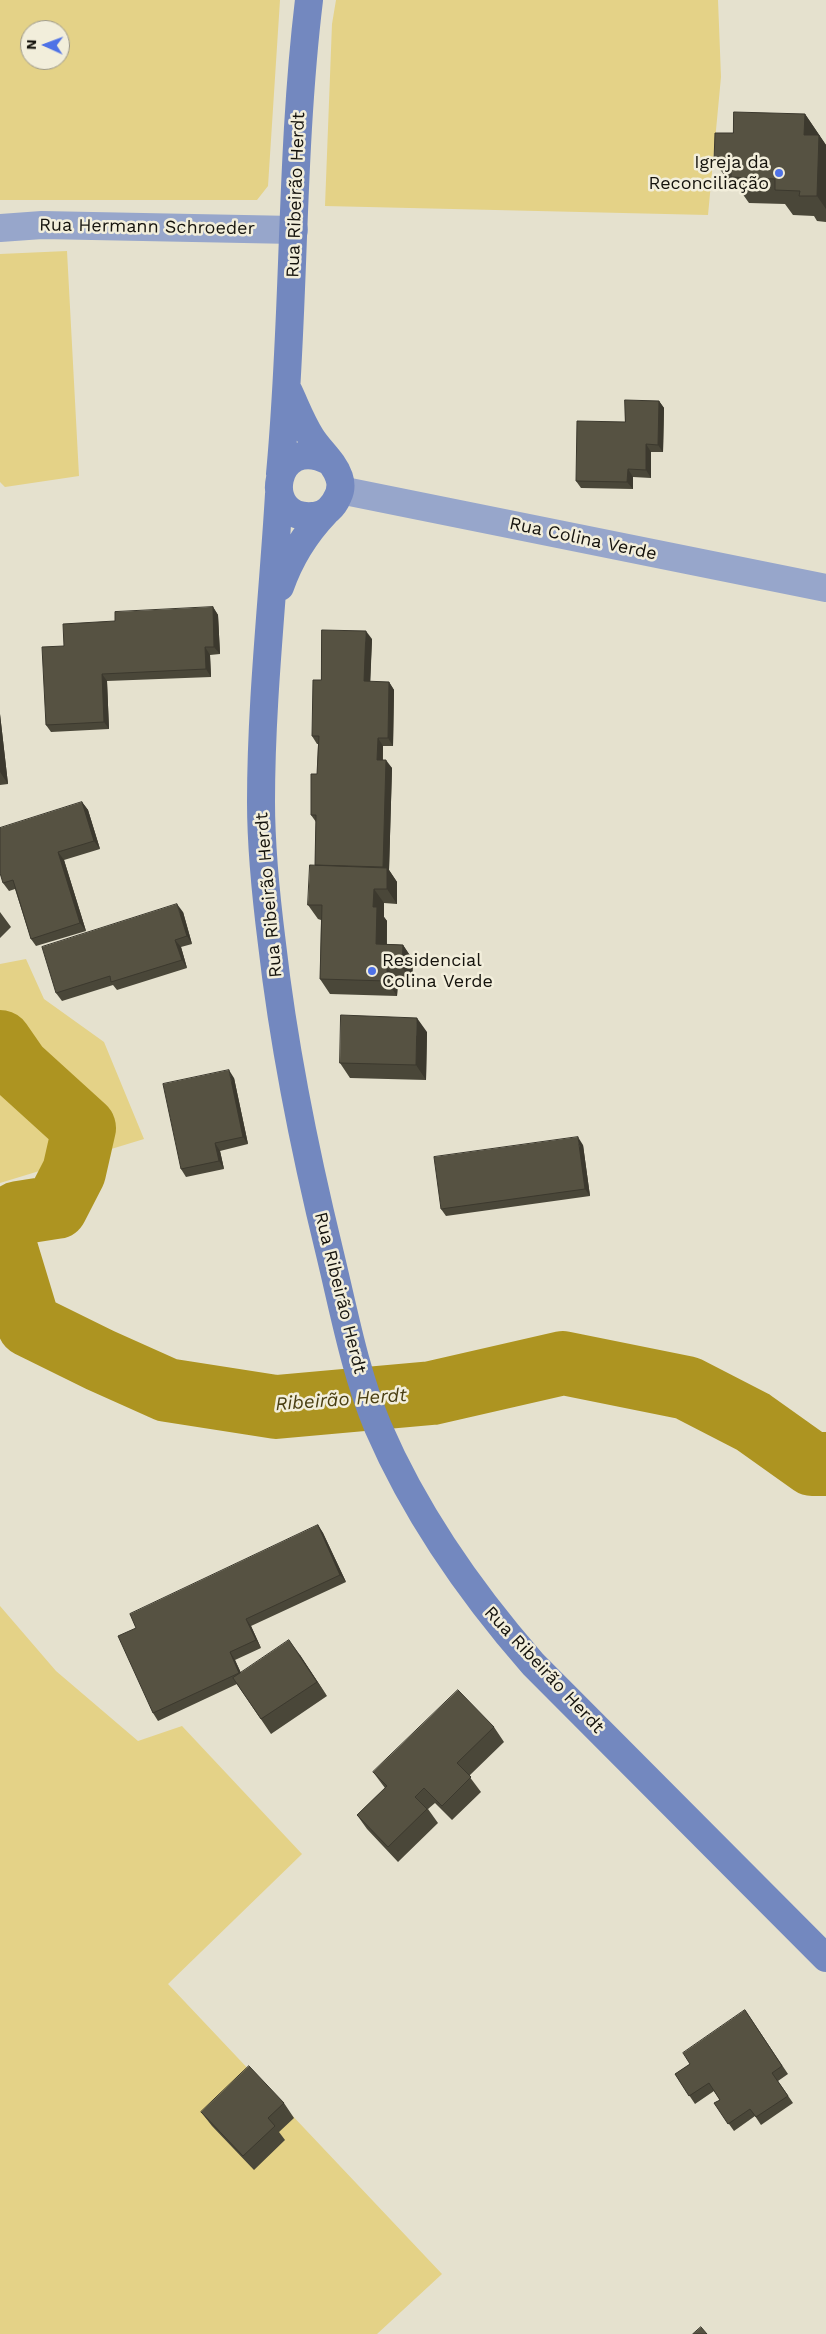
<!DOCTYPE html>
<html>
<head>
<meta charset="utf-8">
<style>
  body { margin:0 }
  #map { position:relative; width:826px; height:2334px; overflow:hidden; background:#e5e1ce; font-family:"Work Sans",sans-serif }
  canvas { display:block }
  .north { position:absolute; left:20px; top:20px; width:50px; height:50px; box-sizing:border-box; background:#f2eedb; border:1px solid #9a9689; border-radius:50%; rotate:272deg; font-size:14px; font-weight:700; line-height:20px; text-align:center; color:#15130d }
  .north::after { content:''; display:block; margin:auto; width:18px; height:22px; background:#4f72e6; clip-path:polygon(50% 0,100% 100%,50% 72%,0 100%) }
</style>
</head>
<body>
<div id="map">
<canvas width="826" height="2334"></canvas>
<div class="north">N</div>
</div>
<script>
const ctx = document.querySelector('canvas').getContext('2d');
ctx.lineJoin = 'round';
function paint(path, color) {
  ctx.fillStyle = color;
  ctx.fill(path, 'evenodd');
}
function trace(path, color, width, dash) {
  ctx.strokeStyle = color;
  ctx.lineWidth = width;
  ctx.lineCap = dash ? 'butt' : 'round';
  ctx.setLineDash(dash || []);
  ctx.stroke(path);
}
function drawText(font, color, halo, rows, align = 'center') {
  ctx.font = font + ' "Work Sans",sans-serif';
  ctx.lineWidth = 5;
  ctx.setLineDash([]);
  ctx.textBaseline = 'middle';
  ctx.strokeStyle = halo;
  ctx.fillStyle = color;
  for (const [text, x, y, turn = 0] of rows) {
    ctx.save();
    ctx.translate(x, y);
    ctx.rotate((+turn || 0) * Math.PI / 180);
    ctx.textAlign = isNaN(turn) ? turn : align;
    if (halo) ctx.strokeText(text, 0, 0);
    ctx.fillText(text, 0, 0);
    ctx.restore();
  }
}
paint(new Path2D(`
  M0,0H280L268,186L257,200H0ZM30,30H60V60H30Z
  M336,0H718L721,77L708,215L325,206L332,24Z
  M67,251L79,476L5,487L0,482V254Z
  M26,959L44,999L104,1042L144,1139L0,1183V964Z
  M0,1606L56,1671L138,1741L182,1726L302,1854L168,1984L442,2274L377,2334H0Z`), '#e4d287');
trace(new Path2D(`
  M0,1042L18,1068L84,1128L74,1172L56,1207L18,1213L2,1236L29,1325L100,1360L167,1390L276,1407L432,1393L563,1363L687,1388L753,1422L812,1464H826`), '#ad9421', 64);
trace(new Path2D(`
  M0,228L42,225L294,230
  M340,490L826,588`), '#97a6cb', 28);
trace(new Path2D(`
  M289,392C296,407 302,423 311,437C319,450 334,462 339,477C341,483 341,490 338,496C334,506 325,516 313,516C259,521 273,432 329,461
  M280,474C295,316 290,157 309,0
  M279,494C273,596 261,700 261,802C261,850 266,897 272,944C284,1049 305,1152 330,1254C344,1312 355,1372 378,1427C416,1515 470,1592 533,1664L826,1958
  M280,587C290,558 305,534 326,512`), '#7388bf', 28);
paint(new Path2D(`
  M805,114L826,145V222L817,221L814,216L793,215L785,204L749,203L737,186H732L714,161L733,133Z
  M659,401L664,408L663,452H651V478L633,477V489L581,488L576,481L625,422Z
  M213,607L218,615L220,654L210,655L211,677L107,681L109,729L51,732L46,725L115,621Z
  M372,639L370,682H389L394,690L393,746H383V760L392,768L389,870L397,882V904L384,903V917L387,921V944L403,945L413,960L412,982H398L397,996L330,994L320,979L321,920L318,919L308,905L315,865L316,822L311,815L317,774L318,744H317L312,736L321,680Z
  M0,714L8,784L0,785Z
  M82,802L88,810L100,849L64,860L86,931L36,946L31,939L15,889L9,891L3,883Z
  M0,912L11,927L0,938Z
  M183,912L192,944L181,947L187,968L117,990L113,985L62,1001L56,993Z
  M427,1032L426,1080L350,1078L340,1063Z
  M234,1078L248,1144L220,1151L224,1169L186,1177L181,1169Z
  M583,1145L590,1196L446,1216L441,1209Z
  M318,1525L323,1533L346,1582L251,1626L261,1648L235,1660L241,1673L300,1655L327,1696L271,1734L237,1684L158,1721L153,1713L136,1628Z
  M494,1727L504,1742L469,1776L481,1792L452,1820L435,1803L428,1809L438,1823L398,1862L367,1829L357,1815L385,1788L373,1772Z
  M745,2010L788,2074L778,2081L793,2103L761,2125L755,2116L734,2131L714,2103L720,2100L714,2091L695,2104L675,2074L690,2064Z
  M284,2103L294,2118L279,2132L285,2140L254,2170L212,2126L201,2112Z`), '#4a4739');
paint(new Path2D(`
  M805,114L826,145V209L817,196L804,135Z
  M659,401L664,408L663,452L658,445Z
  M646,444L651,452V478L646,470Z
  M628,469L633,477V489L627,482Z
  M213,607L218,615L220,654L214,647Z
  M366,631L372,639L370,689L364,681Z
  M205,647L210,655L211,677L206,669Z
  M102,674L107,681L109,729L104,722Z
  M389,682L394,690L393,746L388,738Z
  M0,714L8,784L0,772Z
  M378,738L383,746L382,767L377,760Z
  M386,760L392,768L389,870L397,882V904L387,889L383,874Z
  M82,802L88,810L100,849L94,841Z
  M58,852L64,860L86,931L80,923Z
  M374,889L384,903V917L387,921L386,959L376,944L373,907Z
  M177,904L183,912L192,944L187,936Z
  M175,940L181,947L187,968L182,960Z
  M403,945L413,960L412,982L402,967Z
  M387,967L398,982L397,996L387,981Z
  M417,1018L427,1032L426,1080L416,1065Z
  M229,1070L234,1078L248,1144L243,1137Z
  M578,1137L583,1145L590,1196L585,1189Z
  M215,1143L220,1151L224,1169L219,1161Z
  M318,1525L323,1533L346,1582L340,1575Z
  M246,1619L251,1626L261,1648L256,1640Z
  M289,1640L300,1655L327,1696L317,1682Z
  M230,1652L235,1660L244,1680L239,1673Z`), '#3c392e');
const building = new Path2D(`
  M734,112L805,114L804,135H819L817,196H799L800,191L775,190V179L731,177V161H714L715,133H733Z
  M625,400L659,401L658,445L646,444V470L628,469L627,482L576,481L577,421L625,422Z
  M213,607L214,647H205L206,669L102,674L104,722L46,725L42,647L64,646L63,624L115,621V612Z
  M322,630L366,631L364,681L389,682L388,738H378L377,760H386L383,867L315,865L316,815H311V774H317L319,736H312L313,680H321Z
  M82,802L94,841L58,852L80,923L31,939L13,880L3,883L0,873V828Z
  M310,865L387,868V889H374L373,907H377L376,944L403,945L402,967H387V981L320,979L322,905H308Z
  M177,904L187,936L175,940L182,960L111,982L110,976L56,993L42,947Z
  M341,1015L417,1018L416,1065L340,1063Z
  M229,1070L243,1137L215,1143L219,1161L181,1169L163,1084Z
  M578,1137L585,1189L441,1209L434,1157Z
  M318,1525L340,1575L246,1619L256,1640L230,1652L239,1673L153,1713L118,1636L136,1628L130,1614Z
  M289,1640L317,1682L261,1719L233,1678Z
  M458,1690L494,1727L457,1763L471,1777L442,1806L424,1788L415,1797L427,1809L388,1847L357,1815L387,1786L373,1772Z
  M745,2010L782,2066L772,2073L788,2096L756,2117L750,2109L728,2124L714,2103L720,2100L709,2083L689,2096L675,2074L690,2064L683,2053Z
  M249,2066L284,2103L268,2118L275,2126L243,2156L201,2112Z
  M701,2327L707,2334H693Z`);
paint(building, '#565242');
trace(building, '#3c392e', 1);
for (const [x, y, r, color] of [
  [779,173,5,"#4f72e6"],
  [372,971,5,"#4f72e6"]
]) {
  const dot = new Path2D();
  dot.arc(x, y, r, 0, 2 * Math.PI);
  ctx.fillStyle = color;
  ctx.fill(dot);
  trace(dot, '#f2eedb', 2);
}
drawText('18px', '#15130d', '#f2eedb', [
  ["Igreja da",769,163],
  ["Reconciliação",769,184],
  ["Residencial",382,961,"left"],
  ["Colina Verde",382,982,"left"]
], 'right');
drawText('18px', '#15130d', '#f2eedb', [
  ["Rua Ribeirão Herdt",296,195,-88],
  ["Rua Hermann Schroeder",147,227,1],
  ["Rua Colina Verde",583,539,12],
  ["Rua Ribeirão Herdt",269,895,-95],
  ["Rua Ribeirão Herdt",340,1293,76],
  ["Rua Ribeirão Herdt",544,1670,47]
]);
drawText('italic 19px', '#4a3f13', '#f2eedb', [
  ["Ribeirão Herdt",341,1400,-4]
]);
</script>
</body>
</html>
